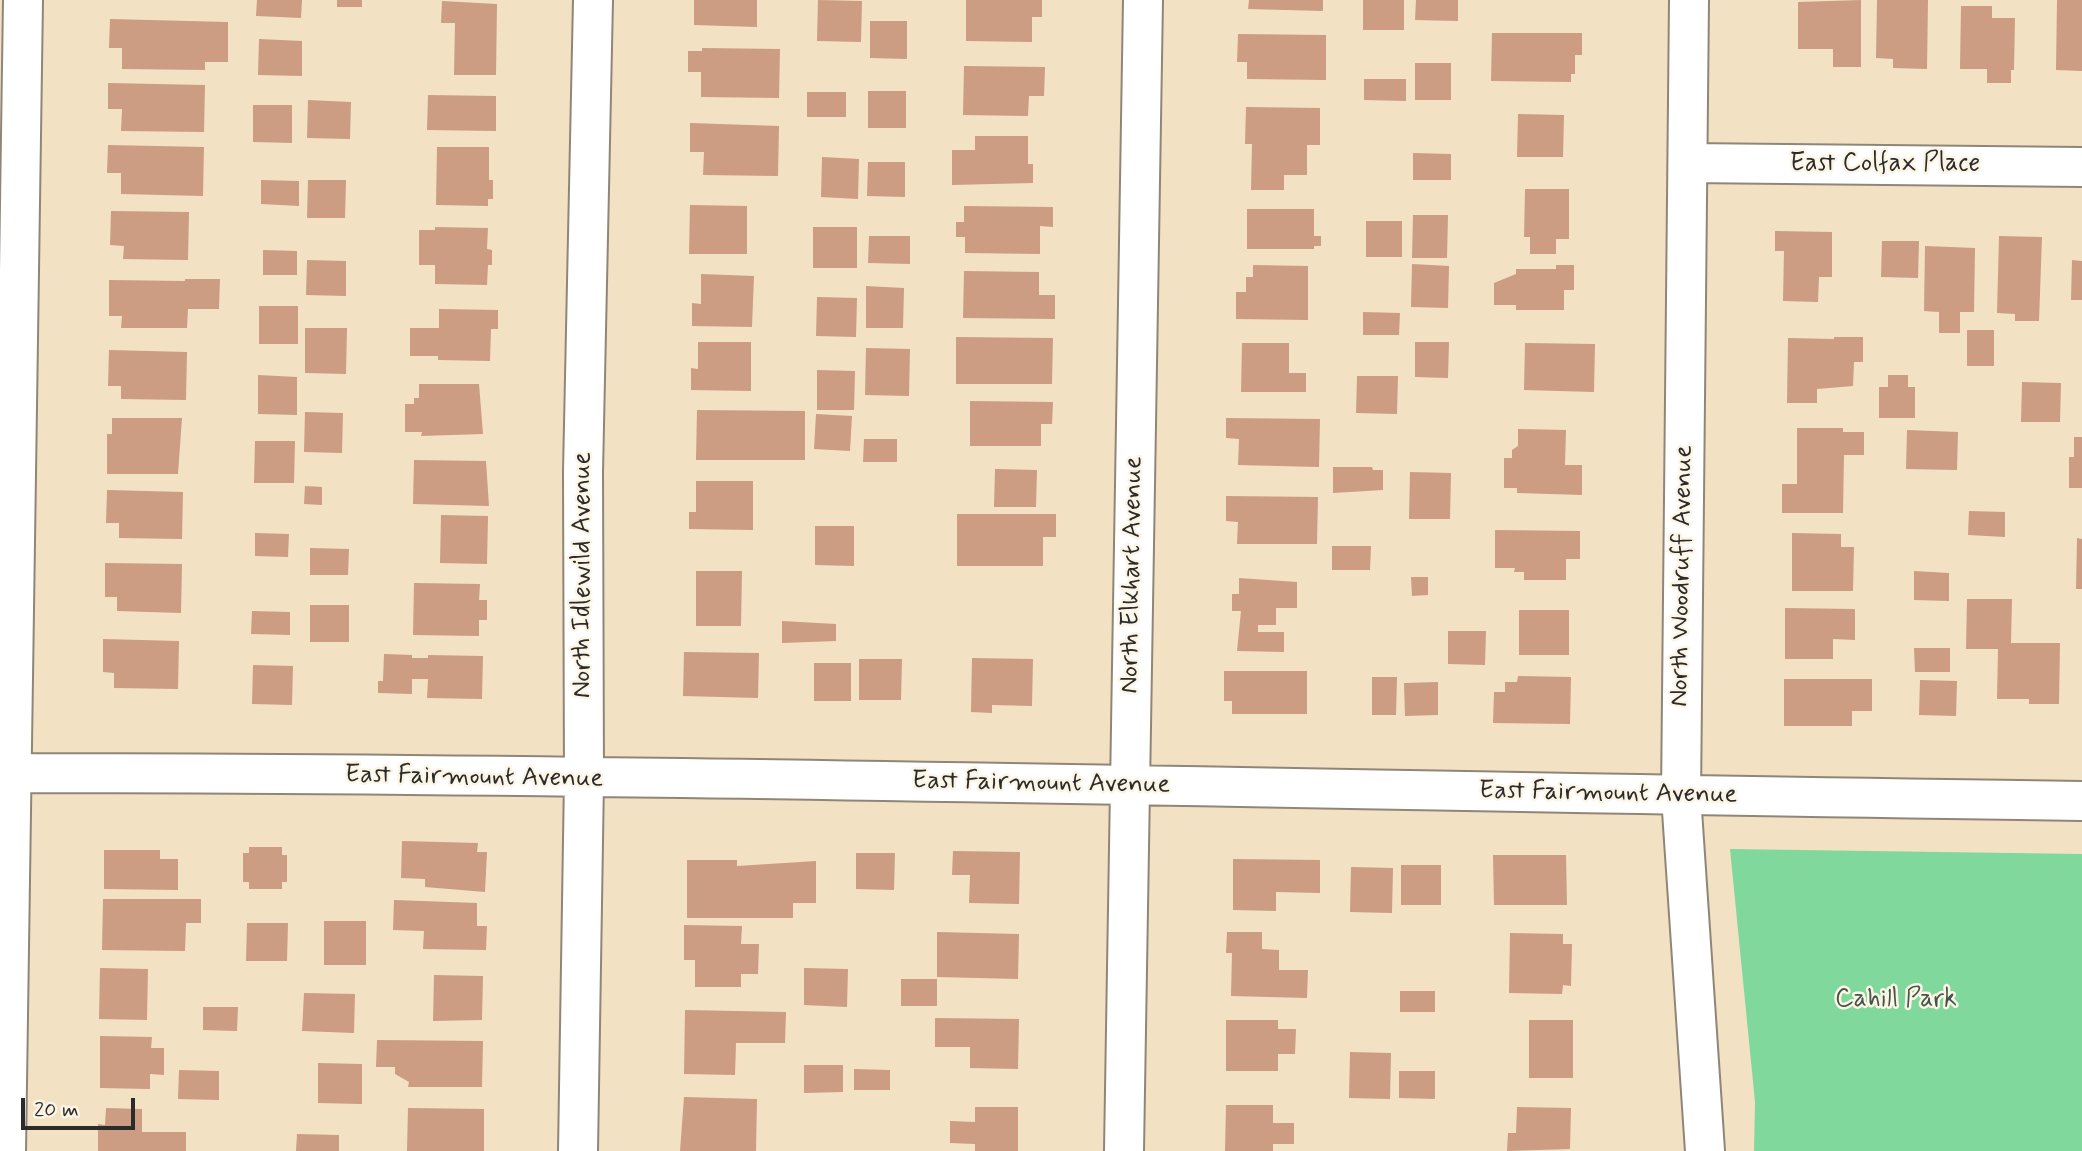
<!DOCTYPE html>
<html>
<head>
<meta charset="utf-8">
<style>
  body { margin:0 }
  #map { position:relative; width:2082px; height:1151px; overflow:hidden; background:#f3e1c4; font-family:Mynerve,sans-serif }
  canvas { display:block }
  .scale { position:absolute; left:21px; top:1098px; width:114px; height:32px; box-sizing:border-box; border:4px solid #2b2b2b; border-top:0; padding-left:9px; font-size:21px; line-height:24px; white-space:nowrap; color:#2b2b2b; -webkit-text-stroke:5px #fcf5e5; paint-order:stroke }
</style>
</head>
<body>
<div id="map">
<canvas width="2082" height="1151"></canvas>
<div class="scale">20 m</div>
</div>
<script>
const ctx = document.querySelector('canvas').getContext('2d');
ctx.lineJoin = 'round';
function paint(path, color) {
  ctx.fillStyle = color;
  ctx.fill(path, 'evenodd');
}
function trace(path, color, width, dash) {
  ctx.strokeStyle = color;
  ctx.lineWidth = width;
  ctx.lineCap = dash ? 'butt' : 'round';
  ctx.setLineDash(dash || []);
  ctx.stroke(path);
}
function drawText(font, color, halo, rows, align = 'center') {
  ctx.font = font + ' Mynerve,sans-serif';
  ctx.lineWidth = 5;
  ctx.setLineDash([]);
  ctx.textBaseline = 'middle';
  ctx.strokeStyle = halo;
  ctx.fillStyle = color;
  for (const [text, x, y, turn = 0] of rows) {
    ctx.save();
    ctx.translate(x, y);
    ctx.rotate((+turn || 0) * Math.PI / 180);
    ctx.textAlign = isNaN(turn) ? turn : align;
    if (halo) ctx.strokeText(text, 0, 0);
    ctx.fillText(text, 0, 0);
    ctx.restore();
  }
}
paint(new Path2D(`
  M1730,849L2082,854V1151H1754L1755,1102Z`), '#80d89d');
paint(new Path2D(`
  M257,0H302L301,18L256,16Z
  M337,0H362V7H337Z
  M694,0H757V27L694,25Z
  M818,0L862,1L861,42L817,41Z
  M966,0H1042V17H1032V42L966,41Z
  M1249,0H1323V11L1248,9Z
  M1363,0H1404V30H1363Z
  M1416,0H1458V21L1415,20Z
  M1861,0V67H1833V49H1798V2Z
  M1877,0H1928L1927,69L1893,68V59L1876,58Z
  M2057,0H2082V71L2056,70Z
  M442,1L497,4L496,75H454L455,23H441Z
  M1961,6H1992V18H2015L2014,70H2011V83H1987V69H1960Z
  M110,19L228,22V62H205V70L122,69V48H109Z
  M870,21H907V59L870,58Z
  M1492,33H1582V55H1575V74H1571V82L1491,81Z
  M1238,34L1326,35V80L1247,79V62H1237Z
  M259,39L302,41V76L258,75Z
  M702,48L780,49L779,98L701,97V72H688V51H702Z
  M1415,63H1451V100H1415Z
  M964,66L1045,67L1044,96H1029L1028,116L963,115Z
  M1364,79H1406V101L1364,100Z
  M108,83L205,85L204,132L121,131L122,109H108Z
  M868,91H906V128H868Z
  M807,92H846V117H807Z
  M428,95L496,96V131L427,130Z
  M308,100L351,102L350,139L307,138Z
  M253,105H292V143L253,142Z
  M1246,107L1320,108V145H1307V175H1284V190H1251L1252,144H1245Z
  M1518,114L1564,115L1563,157H1517Z
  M690,123L779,126L778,176L703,175L704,152H690Z
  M975,136H1028V164H1033V183L952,185V150H975Z
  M108,145L204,147L203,196L121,194V173H107Z
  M437,147H489V180H493V199H488V206L436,205Z
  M1413,153L1451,154V180H1413Z
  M822,157L859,159L858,199L821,197Z
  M868,162H905V197L867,196Z
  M261,180L299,181V206L261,204Z
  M308,180H346L345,218H307Z
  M1525,189H1569V239H1556V254H1530V237H1524Z
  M690,205L747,206V254H689Z
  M964,206L1053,207V227L1040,226V254L965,253V237H956V222H964Z
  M1247,209H1314V236H1321V246H1314V249H1247Z
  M111,211L189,212L188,260L123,259L124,246L110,245Z
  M1413,215H1448L1447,258H1412Z
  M1366,221H1402V257H1366Z
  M435,227L488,228L487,249L492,250V265H488L487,285L435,284V265H419V230H435Z
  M813,227H857V268H813Z
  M1775,231L1832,232V277H1819L1818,302L1783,301L1784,251H1775Z
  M869,236H910V264L868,263Z
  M1999,236L2042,237L2039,321H2015V314L1997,313Z
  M1882,241H1919L1918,278L1881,277Z
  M1925,246L1975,248L1974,312H1960V333H1939V312L1924,311Z
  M263,250L297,251V275H263Z
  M307,260L346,261V296L306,295Z
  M2072,260L2082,261V300H2071Z
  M1412,264L1449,266L1448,308L1411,307Z
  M1253,265L1308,266V320L1236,319V292H1246V277H1253Z
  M1556,265H1574V290H1564V310H1516V305H1494V283L1516,274V269H1556Z
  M964,271L1039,272V295H1055V319L963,318Z
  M701,274L754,276L752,327L692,326V303L701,304Z
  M185,279H220L219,309H188L187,328H121L122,316H109V280L185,281Z
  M866,286L904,288L903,328H866Z
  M817,297L857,298L856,337L816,336Z
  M259,306H298V344H259Z
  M439,309L498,310V329H491L490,361L438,360V356H410V328H439Z
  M1363,312L1400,313L1399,335H1363Z
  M305,328H347L346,374L305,373Z
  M1967,330H1994V366H1967Z
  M956,337L1053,338L1052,384H956Z
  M1834,337H1863V362H1854L1853,386L1817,389V403H1787L1788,338L1834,339Z
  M698,342H751V391L691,390V368L698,369Z
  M1415,342H1449L1448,378L1415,377Z
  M1242,343H1289V373H1306V392H1241Z
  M1525,343L1595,344L1594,392L1524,390Z
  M866,348L910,349L909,396L865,395Z
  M109,350L187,352L186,400L121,399V386H108Z
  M817,370L855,371L854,410H817Z
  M258,375L297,377V415L258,414Z
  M1888,375H1908V387H1915V418H1879V387H1888Z
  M1357,376H1398L1397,414L1356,413Z
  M2022,382L2061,383L2060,422H2021Z
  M419,384H479L483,434L421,436L422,432H405V404H414V398H419Z
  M970,401L1053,402L1052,424H1041V446H970Z
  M697,410L805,411V460H696Z
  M305,412L343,413L342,453L304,452Z
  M816,414L852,416L850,451L814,449Z
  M112,418H182L178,474H107V434H112Z
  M1226,418L1320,419L1319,467L1238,465L1239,439L1226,438Z
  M1797,428H1843V432H1864V455H1844L1843,513H1782V484H1797Z
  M1518,429L1566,430L1565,465H1582V495L1517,493V488H1504V458H1512V450L1518,446Z
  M1907,430L1958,432L1957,470L1906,469Z
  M2074,437H2082V488H2069V457H2074Z
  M864,439H897V462H863Z
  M255,441H295L294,483H254Z
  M414,460L486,461L489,506L413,504Z
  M1333,467H1372L1373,470H1383V490L1333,493Z
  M995,469L1037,470L1036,507H994Z
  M1410,472L1451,473L1450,519H1409Z
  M696,481H753V530L689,529V512H696Z
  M305,486L322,487V505L304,504Z
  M107,490L183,492L182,539L119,538V523H106Z
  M1226,496L1318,497L1317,544H1237L1238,522L1226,521Z
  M1969,511L2005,512V537L1968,535Z
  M957,514H1056V537H1043V566H957Z
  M441,515L488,516L487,564L440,563Z
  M815,526H854V566L815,565Z
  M1495,530L1580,531V559H1566V580H1524V572H1514L1515,568H1495Z
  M255,533L289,534L288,557L255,556Z
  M1792,533L1841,534V547H1854L1853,591H1792Z
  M2077,538L2082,539V589H2076Z
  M1332,546H1371L1370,570H1332Z
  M310,548L349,549L348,575H310Z
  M105,563L182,564L181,613L117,611V597H105Z
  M696,571H742L741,626H696Z
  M1914,571L1949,573V601L1914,600Z
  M1411,577H1428V595L1412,596Z
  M1239,578L1297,582V608H1276V625H1258V632H1284V652L1237,651L1241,611H1232V594H1239Z
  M414,583L480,584L479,600H487V620H479V636L413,635Z
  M1967,599H2012L2011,643H2060L2059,704H2029V699H1997L1998,649H1966Z
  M310,605H349V642H310Z
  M1785,608L1855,609V640L1833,639V659H1785Z
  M1519,610H1569V655H1519Z
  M252,611L290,612V635L251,634Z
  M782,621L836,624V641L782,643Z
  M1448,631H1486L1485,665L1448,664Z
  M103,639L179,641L178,689L114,688V673L103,672Z
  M1914,648H1950V672H1915Z
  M684,652L759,653L758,698L683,696Z
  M384,654L412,655V658H428V655L483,656L482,699L427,698L428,679H412V694L378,693V681H383Z
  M972,658L1033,659L1032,706L992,705V713L971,712Z
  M859,659H902L901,700H859Z
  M814,663H851V701H814Z
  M253,665L293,666L292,705L252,704Z
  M1224,671H1307V714H1232V701H1224Z
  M1518,676L1571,677L1570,724L1493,723L1494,692H1505V682H1517Z
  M1372,677H1397L1396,715H1372Z
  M1784,679H1872V711H1852V726H1784Z
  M1920,680L1957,681L1956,716L1919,715Z
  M1438,682V715L1405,716L1404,683Z
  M402,841L478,843L477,852H487L485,892L425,887V879L401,878Z
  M249,847H282V855H287V882H282V889H249V882H243V853H249Z
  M104,850H160V859H178V890L104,889Z
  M953,851L1020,852L1019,904L969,903L970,875H952Z
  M856,853H895L894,890L856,889Z
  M1493,855H1566L1567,905H1494Z
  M1233,859L1320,860V893L1276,892V911L1233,910Z
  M687,860H737V866L816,861V903H793V918H687Z
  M1401,865H1441V905H1401Z
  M1351,867L1393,868L1392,913L1350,912Z
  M103,899H201V923H186L185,951L102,950Z
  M394,900L477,903V926H487L486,950L423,949L424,931L393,930Z
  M324,921H366V965H324Z
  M247,923H288L287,961H246Z
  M684,925L742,926L741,944H759L758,974H741V987H695V960H684Z
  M937,932L1019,934L1018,979L937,977Z
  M1227,932H1262V949L1279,950V970H1308L1307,998L1231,996L1232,953H1226Z
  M1510,933L1563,934V944H1572L1571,986L1563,985L1562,994L1509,993Z
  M100,968L148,969L147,1020L99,1019Z
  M804,968L848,969L847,1007L804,1005Z
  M434,975L483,976L482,1020L433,1021Z
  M901,979H937V1006H901Z
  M1400,991H1435V1012H1400Z
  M304,993L355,994L354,1033L302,1031Z
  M203,1007H238L237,1031L203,1030Z
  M685,1010L786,1012L785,1043H736L735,1075L684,1074Z
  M935,1018L1019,1019L1018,1069L970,1068V1047H935Z
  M1226,1020H1278V1029H1296L1295,1054H1278V1071H1226Z
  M1529,1020H1573V1078H1529Z
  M100,1036L152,1037L151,1048H164V1075L150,1074V1089L100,1088Z
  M377,1040L483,1041L482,1087H408L409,1082L395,1074V1067H376Z
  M1350,1052L1391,1053L1390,1099L1349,1098Z
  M318,1063L362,1064V1104L318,1103Z
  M804,1065H843V1092L804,1093Z
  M854,1069L890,1070V1090H854Z
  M179,1070L219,1071V1100L178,1099Z
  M1399,1071H1435V1099L1399,1098Z
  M684,1097L757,1099L756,1151H680Z
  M1226,1105H1273V1123H1294V1144H1273V1151H1225Z
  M975,1107H1018V1151H975V1144L950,1143V1121L975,1122Z
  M1517,1107L1571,1108L1570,1149L1507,1151L1508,1133H1516Z
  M106,1108L142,1109V1132H186V1151H98V1124L105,1125Z
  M408,1108L484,1109V1151H407Z
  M297,1134L339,1135V1151H296Z`), '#cc9c83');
const street = new Path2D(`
  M1689,0L1681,796L1705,1151
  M1688,163L2082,167
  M0,773C694,773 1388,792 2082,801
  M6,1151L23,0
  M578,1151L584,779L583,472L593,0
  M1124,1151L1143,0`);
trace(street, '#8f8678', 42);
trace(street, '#fff', 38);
drawText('26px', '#2b2b2b', '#fcf5e5', [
  ["East Colfax Place",1885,165],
  ["North Idlewild Avenue",584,575,-90],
  ["North Elkhart Avenue",1133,575,-89],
  ["North Woodruff Avenue",1683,576,-89],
  ["East Fairmount Avenue",474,778,1],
  ["East Fairmount Avenue",1041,784,1],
  ["East Fairmount Avenue",1608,794,1]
]);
drawText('26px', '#405648', '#fcf5e5', [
  ["Cahill Park",1896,1001]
]);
</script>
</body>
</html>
